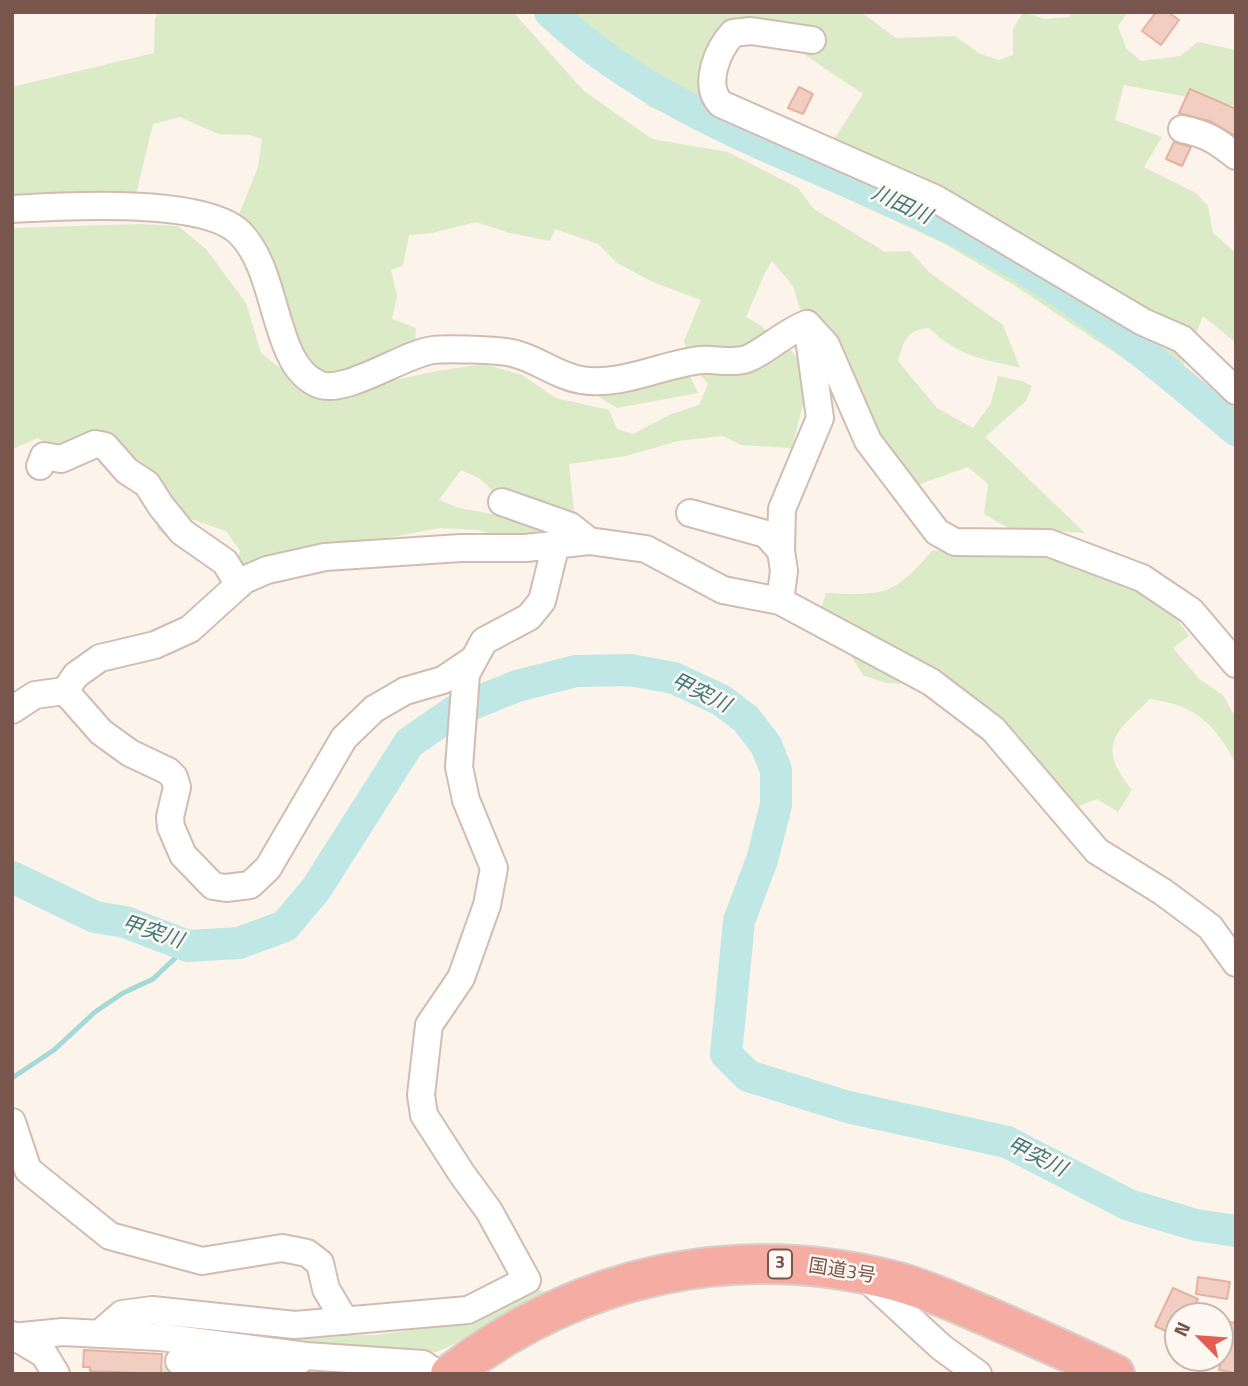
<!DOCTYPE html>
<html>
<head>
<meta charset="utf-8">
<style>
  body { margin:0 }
  #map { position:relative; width:1248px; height:1386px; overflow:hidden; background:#fcf3ea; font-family:"Titillium Web",sans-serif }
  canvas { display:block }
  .frame { position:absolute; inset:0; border:14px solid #78564d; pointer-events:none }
  .north { position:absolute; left:1164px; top:1302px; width:70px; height:70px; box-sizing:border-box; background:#fff7f1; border:2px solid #c9b7af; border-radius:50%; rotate:295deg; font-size:19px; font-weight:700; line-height:28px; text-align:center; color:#78564d }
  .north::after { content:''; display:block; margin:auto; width:24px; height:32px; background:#e45d52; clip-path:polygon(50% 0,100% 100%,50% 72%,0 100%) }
</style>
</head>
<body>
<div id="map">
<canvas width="1248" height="1386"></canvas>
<div class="frame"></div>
<div class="north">N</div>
</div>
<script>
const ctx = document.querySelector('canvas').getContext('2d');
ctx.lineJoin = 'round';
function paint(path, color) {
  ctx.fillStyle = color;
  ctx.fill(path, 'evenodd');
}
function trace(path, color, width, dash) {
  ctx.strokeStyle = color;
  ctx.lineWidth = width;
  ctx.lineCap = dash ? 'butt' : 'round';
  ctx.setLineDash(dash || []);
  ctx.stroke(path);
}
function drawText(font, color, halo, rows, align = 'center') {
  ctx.font = font + ' "Titillium Web","Noto Sans JP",sans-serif';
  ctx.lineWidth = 5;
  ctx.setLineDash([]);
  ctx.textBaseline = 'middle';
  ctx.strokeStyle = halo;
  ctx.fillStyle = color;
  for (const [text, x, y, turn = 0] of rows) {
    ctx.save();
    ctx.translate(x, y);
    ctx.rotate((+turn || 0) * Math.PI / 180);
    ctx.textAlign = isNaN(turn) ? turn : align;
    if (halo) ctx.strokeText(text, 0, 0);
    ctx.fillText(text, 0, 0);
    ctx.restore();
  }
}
paint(new Path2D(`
  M158,12H513L584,91L652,139L728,152L798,188L814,209L885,252L910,251L930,273L1003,325L1020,368C980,358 959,357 929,328C906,330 904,341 898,361L937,408L973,428L991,403L998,376L1022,381L1032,386L1026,401L985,437L1085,533L1008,528L984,514L988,484L968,467L900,491L801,313L793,286L772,261L764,275L746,317L762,326L772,339L735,354L689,358L684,341L701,300L653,282L617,263L598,244L555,229L550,241L510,233L476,222L432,233L409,235L403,265L391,270L397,296L392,319L416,328L414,360L337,377L313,372L234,227L258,167L262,139L249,135L218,134L180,117L153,124L133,207L12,204V87L154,53L155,19Z
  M562,12H861L896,38L955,36L980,54L999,60L1013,55V29L1023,12L1046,19L1070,17L1071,12H1128L1118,26L1126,48L1141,61L1180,56L1198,42L1236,50V106L1124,85L1115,120L1162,137L1144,167L1196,193L1208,206L1213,233L1236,253V343L1203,316L1173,392L1017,287L945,244L828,190L822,158L863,94L799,51L748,42L724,46L697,126L650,107L617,80Z
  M139,224L178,226L206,249L246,303L261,353L294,379L329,394L437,371L484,364L522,375L556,398L609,410L617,429L633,434L669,415L699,405L708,384L693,366L787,344L801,364L804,400L792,448L741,445L723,436L678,441L626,456L569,464L575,522L540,500L494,492L479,478L461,470L439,500L459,508L520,519L543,535L511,540L478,530L440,528L387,538L336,563L234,580L240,551L226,531L191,519L168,538L157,529L158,512L97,445L57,452L38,438L12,449V228Z
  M690,376L698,393L617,408L588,390Z
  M961,549L1089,551L1121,554L1152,583L1189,636L1173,648L1199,679L1223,695L1236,718V764C1215,724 1196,705 1150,699C1115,733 1096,745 1132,790L1118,812L1097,799L1062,813L1021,766L975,735L933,685L886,683L863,675L821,609L826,593C843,594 876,596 891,588C907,580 920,564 932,551Z
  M537,1288L554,1297L437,1352H411L400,1374H158L168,1361L171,1347L131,1317L270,1335H376L460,1323Z`), '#dbebc8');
trace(new Path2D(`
  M12,1078L54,1050L95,1012L123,993L153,979L188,946`), '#a5d8d8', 5);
trace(new Path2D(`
  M550,12C667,123 829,165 969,237C1066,287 1153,359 1236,430
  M12,877L95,917L125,922L188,946L239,943L285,926L316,889L409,743L455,711L517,686L576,671L630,670L674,678L721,700L746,719L766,745L776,770V805L762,860L739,921L726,1054L748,1076L848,1107L1007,1142L1129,1205L1196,1225L1236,1231`), '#bee7e6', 32);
const building = new Path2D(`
  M1156,12H1168L1179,20L1161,45L1142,31Z
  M799,87L813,94L803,114L788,108Z
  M1190,89L1236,109V136L1210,121L1179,113Z
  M1174,142L1191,147L1182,166L1166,159Z
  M1198,1277L1230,1282L1227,1299L1196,1294Z
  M1173,1288L1198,1299L1190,1316H1178V1337L1155,1326Z
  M1230,1322L1236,1323V1373L1219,1370Z
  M84,1350L162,1354L161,1374L90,1371V1367H83Z`);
paint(building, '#f2cec2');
trace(building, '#e4b2a3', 2);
const minor = new Path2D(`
  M812,40L751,31L733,33C718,49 702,85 721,104L936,199L1143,322L1182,339L1236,391
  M1182,129C1206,134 1216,140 1236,156
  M12,209C62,206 204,197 240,233C263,257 269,293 279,324C286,347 295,374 318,384C344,396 403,354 433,350C446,348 500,350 512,353C536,358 557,376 581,380C621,387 662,364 701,360C714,359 729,363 743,360C759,357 787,330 807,324L826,345L868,441L937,532L955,542L1049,543L1142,578L1191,611L1236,664
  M40,466L44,456L61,459L95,444L105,446L127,471L147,484L161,506L182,532L225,562L239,585
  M502,502L570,526L589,541
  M690,513L766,534L781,551L784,571L780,601
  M781,551L782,509L820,418L807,324
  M474,659L443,680L405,691L374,709L344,738L268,868L250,885L226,888L213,886L183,855L171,827L170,817L177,787L174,777L168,771L130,753L101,732L65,691L76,675L100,658L155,645L190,629L244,580L267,570L325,557L461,548H526L589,541L646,549L723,590L780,601L931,682L993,729L1097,851L1163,892L1210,927L1236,963
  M12,710L35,695L65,691
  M12,1122L28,1170L110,1236L202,1261L282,1248L307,1253L320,1263L326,1289L345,1321
  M865,1277L941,1347L978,1374
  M99,1334L122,1314L152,1310L295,1325L468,1310L527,1280L489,1211L462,1174L424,1115L421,1095L429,1025L461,978L487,905L494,868L466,800L459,767L466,674L484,641L529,617L542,601L556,544
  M12,1335L44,1354L56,1374
  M12,1337L63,1332L160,1337L306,1356L423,1364L437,1374
  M179,1361C188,1360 198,1359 207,1361C234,1364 277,1379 300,1360`);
const highway = new Path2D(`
  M450,1374C580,1274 736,1240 895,1281C926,1289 955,1303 984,1315C1028,1334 1072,1354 1115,1374`);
trace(minor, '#d2bcb2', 30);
trace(highway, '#d9d0cd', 42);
trace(minor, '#fff', 26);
trace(highway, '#f5aca3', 38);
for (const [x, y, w] of [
  [780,1264,24]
]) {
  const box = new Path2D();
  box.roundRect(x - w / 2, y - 14.5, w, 29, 5);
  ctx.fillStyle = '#fff7f1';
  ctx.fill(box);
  trace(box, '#78564d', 2);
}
drawText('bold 18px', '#78564d', null, [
  ["3",780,1264]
]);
drawText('19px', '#78564d', '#fff7f1', [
  ["国道3号",842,1272,9]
]);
drawText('italic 21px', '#407b7c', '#fff7f1', [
  ["川田川",901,206,25],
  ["甲突川",700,694,26],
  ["甲突川",152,933,18],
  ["甲突川",1036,1158,26]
]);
</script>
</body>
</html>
